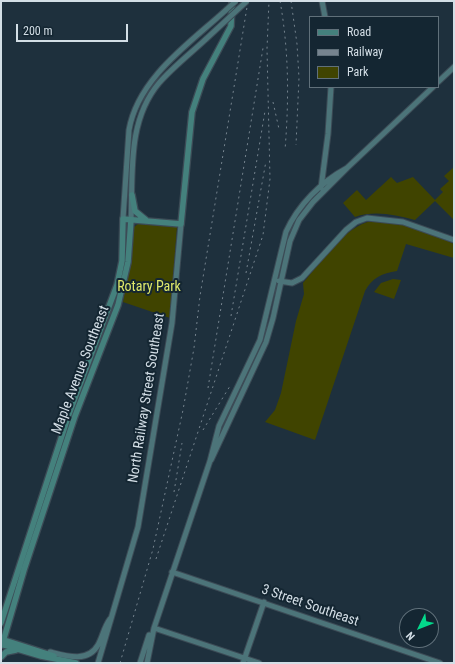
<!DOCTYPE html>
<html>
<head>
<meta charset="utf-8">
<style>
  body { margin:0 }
  #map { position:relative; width:455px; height:664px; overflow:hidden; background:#1e303d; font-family:"Roboto Condensed",sans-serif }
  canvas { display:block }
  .frame { position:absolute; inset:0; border:2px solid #d3dee6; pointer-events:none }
  .legend { position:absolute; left:309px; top:16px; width:130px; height:72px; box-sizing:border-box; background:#142632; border:1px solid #60707a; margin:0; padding:5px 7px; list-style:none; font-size:12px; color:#d3dee6 }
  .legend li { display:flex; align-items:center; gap:8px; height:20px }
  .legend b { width:20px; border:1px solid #60707a }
  .north { position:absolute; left:399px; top:608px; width:40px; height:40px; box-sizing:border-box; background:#142632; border:1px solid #60707a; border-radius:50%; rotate:227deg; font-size:11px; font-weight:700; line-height:16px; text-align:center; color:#d3dee6 }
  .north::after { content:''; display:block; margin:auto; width:14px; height:18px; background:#03d98b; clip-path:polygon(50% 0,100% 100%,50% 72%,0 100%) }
  .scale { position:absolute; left:16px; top:24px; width:112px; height:18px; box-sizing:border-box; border:2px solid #d3dee6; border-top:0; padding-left:5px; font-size:12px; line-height:14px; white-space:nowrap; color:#d3dee6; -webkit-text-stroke:3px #142632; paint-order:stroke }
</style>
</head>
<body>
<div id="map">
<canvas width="455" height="664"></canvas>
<div class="frame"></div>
<ul class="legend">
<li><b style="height:5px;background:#44817d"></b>Road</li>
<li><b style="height:5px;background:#76848f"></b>Railway</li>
<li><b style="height:11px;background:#404400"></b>Park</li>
</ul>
<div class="north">N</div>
<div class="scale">200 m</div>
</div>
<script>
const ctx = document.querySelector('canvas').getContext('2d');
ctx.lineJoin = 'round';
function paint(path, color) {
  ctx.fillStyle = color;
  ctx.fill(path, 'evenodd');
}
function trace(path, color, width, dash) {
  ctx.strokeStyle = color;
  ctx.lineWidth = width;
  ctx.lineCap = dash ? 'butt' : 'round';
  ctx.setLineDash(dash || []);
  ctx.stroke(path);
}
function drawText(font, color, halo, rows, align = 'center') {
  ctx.font = font + ' "Roboto Condensed",sans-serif';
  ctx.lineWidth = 4;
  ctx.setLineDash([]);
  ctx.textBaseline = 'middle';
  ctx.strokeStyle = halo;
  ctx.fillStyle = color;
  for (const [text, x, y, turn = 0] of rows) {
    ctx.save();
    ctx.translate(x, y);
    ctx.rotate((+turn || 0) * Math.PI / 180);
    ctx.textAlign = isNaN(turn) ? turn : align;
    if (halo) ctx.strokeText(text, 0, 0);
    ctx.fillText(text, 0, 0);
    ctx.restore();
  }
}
paint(new Path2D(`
  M454,167V220L435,201L415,220C395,215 375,210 355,217L343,203L357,190L366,200L391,177L397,183L413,177L435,200L443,192L440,189L449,181L444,176Z
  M371,221L404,225L430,233L454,244V258L406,244L397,271C382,273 372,278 365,291L315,440L265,422L275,410L281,393L296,321L304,294L303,283C321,262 344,227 371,221Z
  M138,224L177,227L170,318L123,302L130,262L134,227Z
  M393,279L401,280L394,299L374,292L381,283Z`), '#404400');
const secondary = new Path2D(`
  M322,1L325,17
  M438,82L454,67
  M321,188L328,134L331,87
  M123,219L129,130C138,78 190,43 226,10
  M131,220C133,173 127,121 159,83C173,67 191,53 206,39
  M279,281L292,283L302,278L346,230L356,222L367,218L403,222L454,240
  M211,460L266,342L273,318L290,241L299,220L313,202L347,168L433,87
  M172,572L440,663
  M154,628L259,663
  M50,652C66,656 88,663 98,645C103,636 104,627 110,619
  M98,663L138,527L172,323L181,224
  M140,663L149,635
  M147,663L154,628L210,461L219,426L260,340L286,232C298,205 321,182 347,168
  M243,663L264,602`);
const primary = new Path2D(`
  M132,195L135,211L146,220
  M1,623L69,414L117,285L122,261L123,219L181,224L192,112L203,79L231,26L232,1
  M1,639L54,656
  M1,644L41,656L76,663
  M2,645L24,570L75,416L118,305L128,262L131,220
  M1,657L6,652L16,650`);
trace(secondary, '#3c4b56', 7);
trace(primary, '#3c4b56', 8);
trace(secondary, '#4c7479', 5);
trace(primary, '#44817d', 5.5);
trace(new Path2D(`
  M280,1C289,51 289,100 285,150
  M291,1L297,44L299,78L296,145
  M273,102L279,129
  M246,273L266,161
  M231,316L265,111
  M208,388L263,48
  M203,430L230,386
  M174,492L182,443
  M156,559L263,235L270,179L267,49L269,1
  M120,663L153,549L183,410L194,348L200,296L248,1`), '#76848f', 1, [2, 4]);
const secondaryBridge = new Path2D(`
  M226,10L236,1
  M206,39L247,1`);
trace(secondaryBridge, '#3c4b56', 7, []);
trace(secondaryBridge, '#4c7479', 5);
drawText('14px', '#dfe96a', '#142632', [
  ["Rotary Park",149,287]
]);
drawText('14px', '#d3dee6', '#142632', [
  ["Maple Avenue Southeast",81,370,-69],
  ["North Railway Street Southeast",147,398,-81],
  ["3 Street Southeast",310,606,19]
]);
</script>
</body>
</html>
